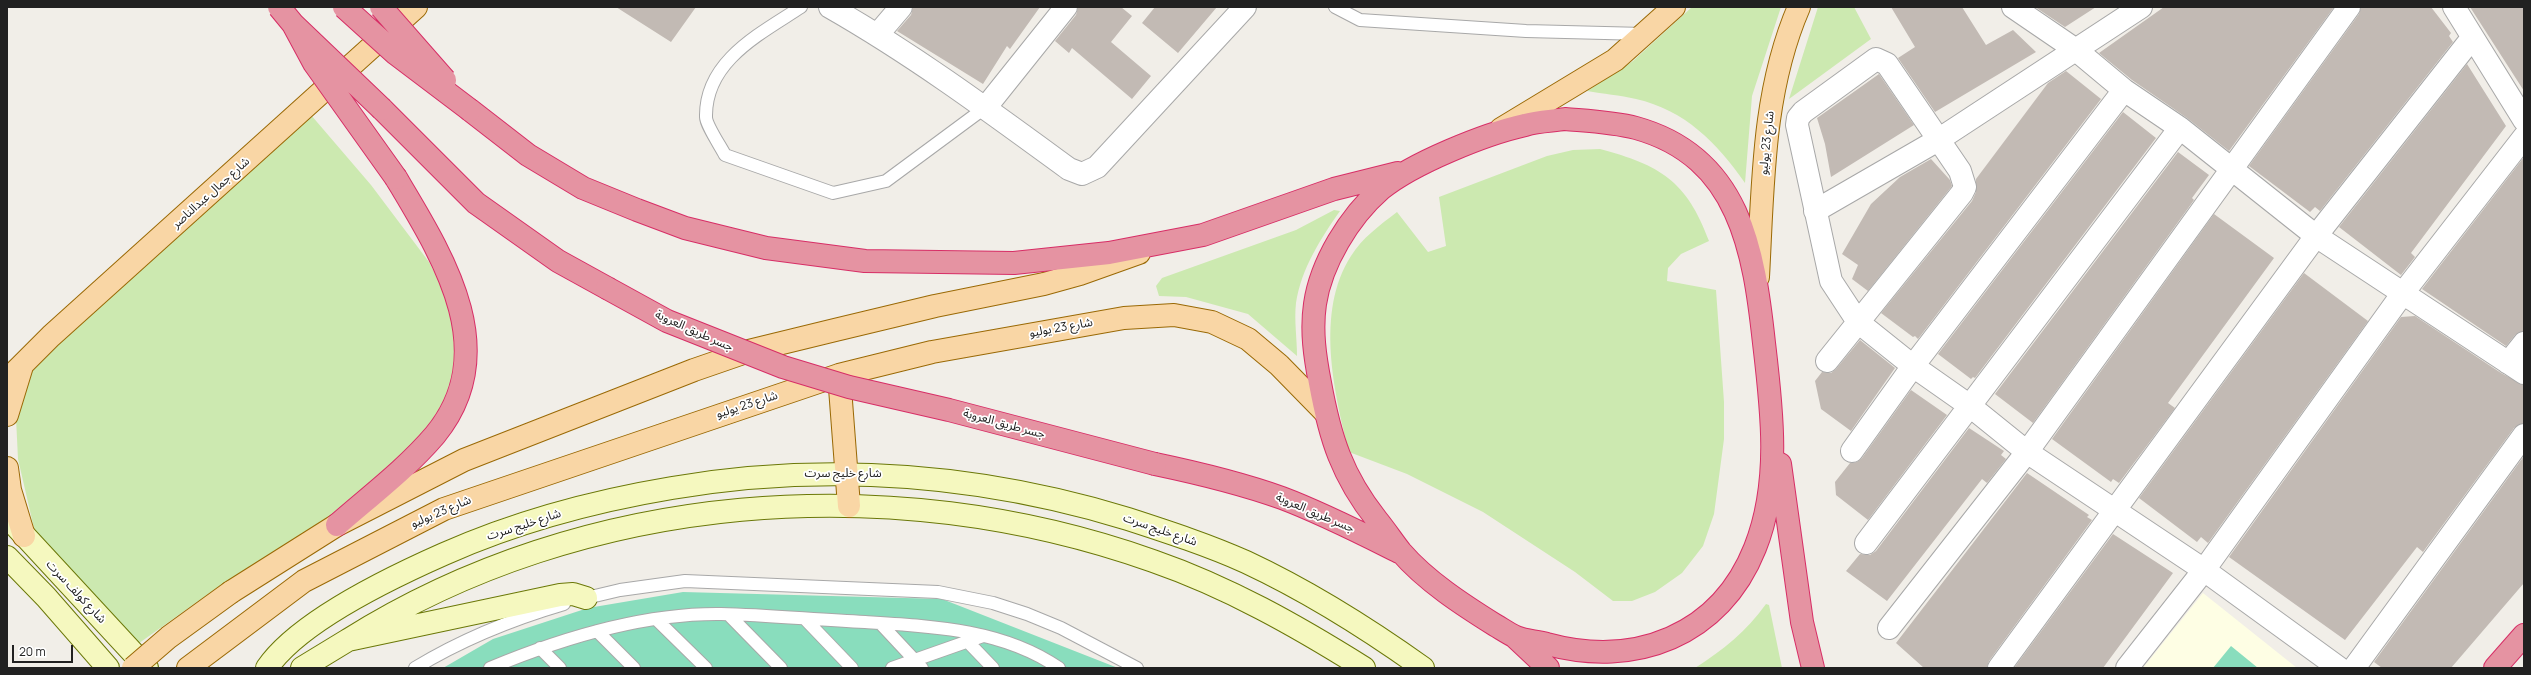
<!DOCTYPE html>
<html>
<head>
<meta charset="utf-8">
<style>
  body { margin:0 }
  #map { position:relative; width:2531px; height:675px; overflow:hidden; background:#f1eee8; font-family:Manrope,sans-serif }
  canvas { display:block }
  .frame { position:absolute; inset:0; border:8px solid #212121; pointer-events:none }
  .scale { position:absolute; left:12px; top:645px; width:61px; height:18px; box-sizing:border-box; border:2px solid #212121; border-top:0; padding-left:5px; font-size:12px; line-height:14px; white-space:nowrap; color:#212121; -webkit-text-stroke:3px #fff; paint-order:stroke }
</style>
</head>
<body>
<div id="map">
<canvas width="2531" height="675"></canvas>
<div class="frame"></div>
<div class="scale">20 m</div>
</div>
<script>
const ctx = document.querySelector('canvas').getContext('2d');
ctx.lineJoin = 'round';
function paint(path, color) {
  ctx.fillStyle = color;
  ctx.fill(path, 'evenodd');
}
function trace(path, color, width, dash) {
  ctx.strokeStyle = color;
  ctx.lineWidth = width;
  ctx.lineCap = dash ? 'butt' : 'round';
  ctx.setLineDash(dash || []);
  ctx.stroke(path);
}
function drawText(font, color, halo, rows, align = 'center') {
  ctx.font = font + ' Manrope,"Noto Sans Arabic",sans-serif';
  ctx.lineWidth = 3.5;
  ctx.setLineDash([]);
  ctx.textBaseline = 'middle';
  ctx.strokeStyle = halo;
  ctx.fillStyle = color;
  for (const [text, x, y, turn = 0] of rows) {
    ctx.save();
    ctx.translate(x, y);
    ctx.rotate((+turn || 0) * Math.PI / 180);
    ctx.textAlign = isNaN(turn) ? turn : align;
    if (halo) ctx.strokeText(text, 0, 0);
    ctx.fillText(text, 0, 0);
    ctx.restore();
  }
}
paint(new Path2D(`
  M2203,593L2297,668H2143Z`), '#fefee4');
paint(new Path2D(`
  M1692,7H1781L1752,96L1745,183C1717,143 1685,110 1636,99C1620,95 1603,94 1587,91L1633,61Z
  M1818,7H1854L1871,39L1789,99Z
  M311,115L371,185L429,262L449,301L460,346L455,379L440,411L406,451L338,514L215,589L135,646L36,537L18,459L16,418L31,367Z
  M1600,149C1660,165 1687,181 1709,241L1681,254L1668,268L1667,281L1716,290L1724,402V439L1714,514L1703,546L1682,573L1655,592L1632,601H1613L1575,572L1483,512L1407,474L1349,452C1334,392 1315,312 1351,256C1362,238 1380,225 1397,212L1428,252L1446,246L1439,197L1547,156L1573,150Z
  M1334,210L1340,211C1321,238 1301,269 1296,303C1294,320 1297,339 1297,356L1248,314L1186,297L1159,296L1156,286L1162,278L1296,230Z
  M1766,604L1769,605L1782,668H1695C1723,650 1746,632 1766,604Z`), '#cce9b0');
paint(new Path2D(`
  M683,592L942,599L1118,668H443L493,639L588,608Z
  M2231,646L2258,668H2213Z`), '#89ddbd');
paint(new Path2D(`
  M616,7H696L671,42Z
  M913,7H1040L1010,49L1007,46L983,84L897,31L911,15Z
  M1078,7H1121L1132,16L1111,42L1151,76L1132,99L1072,48L1069,53L1055,41L1076,15Z
  M1155,7H1217L1178,53L1142,23Z
  M1891,7H1962L1986,45L2013,30L2036,52L1935,112L1898,58L1915,47Z
  M2035,7H2096L2065,27Z
  M2164,7H2334L2229,151L2187,118L2132,80L2099,53Z
  M2361,7H2431L2451,33L2449,36L2453,42L2320,211L2315,207L2310,212L2249,166L2359,14Z
  M2470,7H2524V91Z
  M2467,64L2506,126L2411,253L2415,257L2401,275L2339,227Z
  M2066,71L2101,99L1918,339L1915,336L1913,337L1881,313L1972,201L1976,192V179L2048,83Z
  M1879,74L1914,125L1831,177L1825,144L1817,118Z
  M2123,112L2156,138L1975,378L1973,377L1971,379L1938,354Z
  M2178,152L2209,175L2192,198L2194,200L2033,423L1995,394Z
  M2524,157V331L2515,335L2506,346L2422,289Z
  M1931,159L1950,180L1952,186L1868,291L1852,279L1858,265L1842,254L1871,204L1900,177Z
  M2214,214L2274,258L2168,403L2175,408L2119,483L2113,479L2111,482L2052,439Z
  M2304,273L2368,321L2208,543L2201,537L2197,542L2139,498Z
  M2415,316L2501,373L2524,385V423L2514,428L2423,552L2417,547L2345,640L2229,557L2401,317Z
  M1860,340L1895,368L1851,431L1821,409L1815,381L1822,372L1831,373L1836,369Z
  M1911,390L1947,415L1868,520L1836,495L1835,482L1850,463L1857,462L1862,458Z
  M1969,428L2004,451L2001,455L2006,459L1987,483L1982,479L1887,601L1846,571L1860,554L1870,555L1876,551Z
  M2524,456V583L2451,668H2382L2374,662Z
  M2027,473L2089,515L2087,517L2092,520L1989,661L1987,668H1924L1896,643Z
  M2113,534L2173,573L2103,668H2014Z`), '#c2bab4');
const lane = new Path2D(`
  M801,7C760,34 705,61 706,117C706,125 721,147 725,155L833,193L886,181L986,107
  M1335,7L1360,20L1526,31L1644,34
  M582,599L620,590L685,581L938,592L993,603L1027,614L1061,628L1137,668
  M729,615L781,668
  M805,619L852,668
  M657,620L706,668
  M880,623L922,668
  M597,631L634,668
  M968,642L993,668
  M540,648L560,668
  M415,668C461,640 513,619 564,604
  M490,668C562,638 642,613 721,614C769,615 817,620 865,622C931,626 1003,629 1059,668
  M892,668L983,636`);
const street = new Path2D(`
  M830,7C914,55 991,112 1069,169L1082,174L1097,167L1245,7
  M2013,7L2076,50L2124,90L2180,128L2316,236L2524,373
  M2454,7L2524,120
  M878,34L901,7
  M986,107L1066,7
  M1815,211L1938,140L2141,7
  M1827,361L1962,193L1965,187L1960,171L1887,64L1876,59L1803,112L1798,118L1797,125L1831,281L1858,322L1913,366L1970,406L2027,452L2204,570L2339,668
  M2508,363L2524,343
  M1852,451L1913,366L2124,90
  M1866,543L2180,128
  M1889,628L2027,452L2349,7
  M1999,668L2316,236L2472,38
  M2127,668L2204,570L2403,293L2524,137
  M2354,668L2524,435`);
const secondary = new Path2D(`
  M12,522L147,668
  M7,557L46,597L108,668
  M348,640C585,491 891,468 1153,561C1228,587 1297,626 1364,668
  M267,668C299,621 392,577 444,554C516,522 594,501 672,488C827,462 977,473 1128,519C1168,532 1208,545 1246,562C1308,591 1367,628 1423,668
  M302,668L348,640L560,595L573,594L586,598`);
const primary = new Path2D(`
  M1501,129L1615,60L1674,7
  M1758,277C1763,187 1762,92 1799,7
  M839,375L849,506
  M7,380L51,336L416,7
  M7,415L22,366
  M7,468L10,490L24,536
  M231,592L337,525L464,460L694,370L749,351L835,330L935,306L1044,284L1080,274L1139,253
  M188,668L304,581L444,509L839,375L932,352L1124,318L1174,315L1212,322L1248,339L1279,365L1325,412`);
const highway = new Path2D(`
  M382,109L476,203L558,261L607,288
  M470,110L528,155L583,188L637,210L685,228L766,248L865,261L1014,263L1109,253L1203,235L1334,189L1398,173
  M1565,119C1588,121 1613,122 1636,128C1740,157 1754,251 1764,343C1772,410 1781,483 1755,548C1720,636 1635,668 1547,644C1537,641 1525,641 1516,637C1509,634 1502,629 1495,625C1463,605 1426,581 1401,552C1393,542 1386,531 1377,520C1342,476 1330,438 1320,383C1315,357 1311,331 1315,304C1321,263 1349,217 1381,189C1413,163 1485,134 1525,125C1538,121 1552,121 1565,119Z
  M1155,464C1198,473 1240,483 1282,498C1322,513 1361,533 1399,552
  M1780,464L1802,622L1813,668
  M337,525C370,496 406,469 435,435C504,351 442,255 396,178
  M1515,637L1548,668
  M2495,668L2524,635`);
trace(lane, '#a8a8a8', 14);
trace(street, '#a8a8a8', 24);
trace(secondary, '#6b7808', 24);
trace(primary, '#9a6905', 24);
trace(highway, '#d72e66', 24);
trace(lane, '#fff', 12);
trace(street, '#fff', 22);
trace(secondary, '#f5f8bf', 22);
trace(primary, '#f9d6a5', 22);
trace(highway, '#e593a2', 22);
const primaryBridge = new Path2D(`
  M133,668L169,637L231,592`);
const highwayBridge = new Path2D(`
  M279,7L293,24L382,109
  M344,7L396,54L470,110
  M381,7L445,80
  M293,24L314,63L396,178
  M607,288L667,321L783,367L849,387L949,410L1155,464`);
trace(primaryBridge, '#9a6905', 24, []);
trace(highwayBridge, '#d72e66', 24, []);
trace(primaryBridge, '#f9d6a5', 22);
trace(highwayBridge, '#e593a2', 22);
drawText('12px', '#212121', '#fff', [
  ["شارع 23 يوليو",1767,143,-84],
  ["شارع جمال عبدالناصر",211,193,-42],
  ["شارع 23 يوليو",1061,328,-10],
  ["جسر طريق العروبة",694,331,24],
  ["شارع 23 يوليو",747,405,-18],
  ["جسر طريق العروبة",1004,424,15],
  ["شارع خليج سرت",843,474],
  ["شارع 23 يوليو",441,512,-23],
  ["جسر طريق العروبة",1315,513,23],
  ["شارع خليج سرت",524,525,-18],
  ["شارع خليج سرت",1160,530,19],
  ["شارع كولف سرت",76,592,47]
]);
</script>
</body>
</html>
